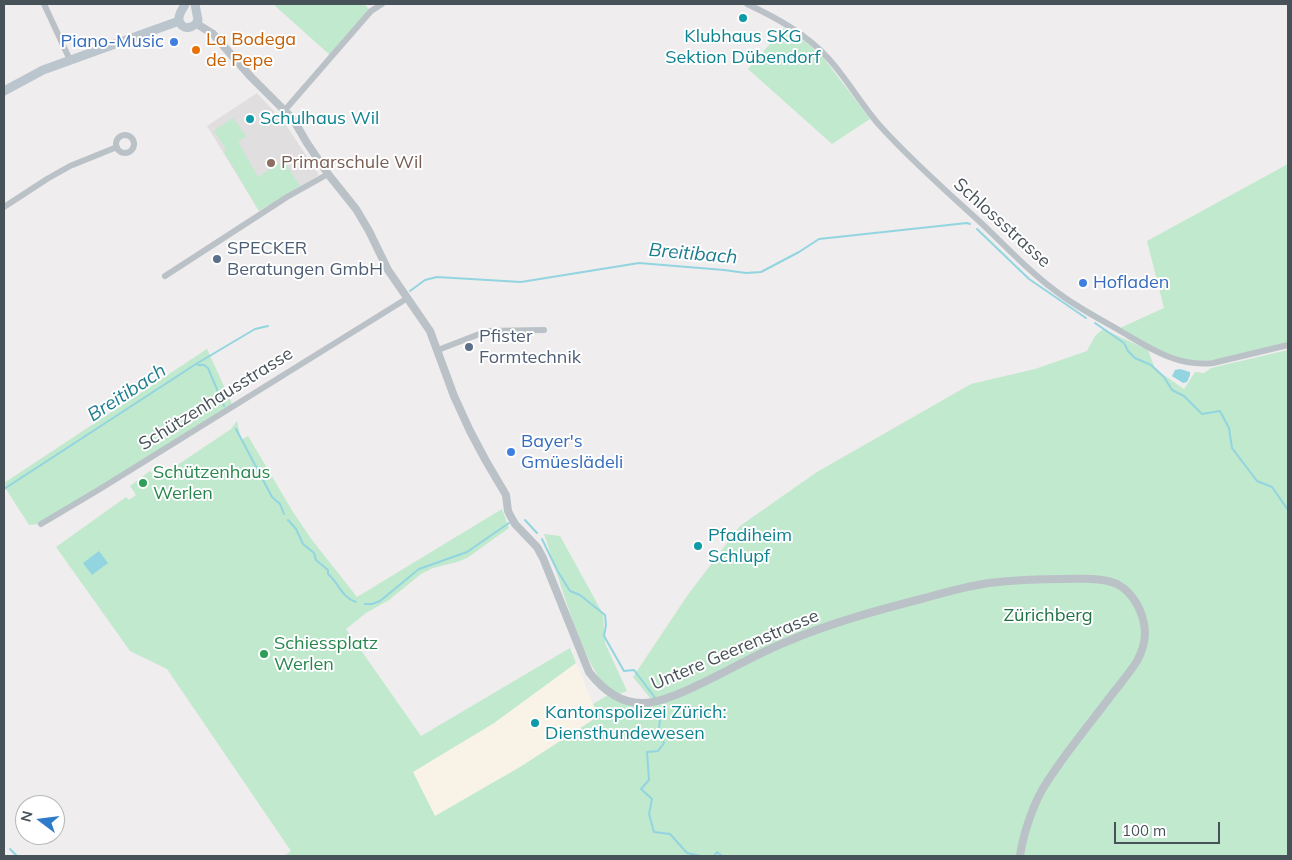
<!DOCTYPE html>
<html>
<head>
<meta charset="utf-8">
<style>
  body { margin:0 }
  #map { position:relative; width:1292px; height:860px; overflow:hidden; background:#efeded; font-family:Mulish,sans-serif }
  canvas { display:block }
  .frame { position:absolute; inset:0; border:5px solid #475158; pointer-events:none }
  .north { position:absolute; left:15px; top:795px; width:50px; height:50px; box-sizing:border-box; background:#fff; border:1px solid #b5b9bc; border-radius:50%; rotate:285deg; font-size:14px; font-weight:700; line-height:20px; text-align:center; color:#475158 }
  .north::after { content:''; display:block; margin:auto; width:18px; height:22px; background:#2d7bc9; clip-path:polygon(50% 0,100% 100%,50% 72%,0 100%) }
  .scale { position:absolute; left:1114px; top:822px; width:106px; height:22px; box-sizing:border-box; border:2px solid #475158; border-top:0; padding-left:6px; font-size:15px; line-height:18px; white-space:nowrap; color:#475158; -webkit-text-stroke:4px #fff; paint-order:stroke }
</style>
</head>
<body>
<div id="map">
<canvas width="1292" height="860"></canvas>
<div class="frame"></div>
<div class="north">N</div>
<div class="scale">100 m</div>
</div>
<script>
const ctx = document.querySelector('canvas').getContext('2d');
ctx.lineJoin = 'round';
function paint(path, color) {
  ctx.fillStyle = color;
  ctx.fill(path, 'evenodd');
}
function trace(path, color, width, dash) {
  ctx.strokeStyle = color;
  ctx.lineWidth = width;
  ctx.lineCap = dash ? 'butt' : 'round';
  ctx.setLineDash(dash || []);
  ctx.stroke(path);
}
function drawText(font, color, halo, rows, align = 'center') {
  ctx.font = font + ' Mulish,sans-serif';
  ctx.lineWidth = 4;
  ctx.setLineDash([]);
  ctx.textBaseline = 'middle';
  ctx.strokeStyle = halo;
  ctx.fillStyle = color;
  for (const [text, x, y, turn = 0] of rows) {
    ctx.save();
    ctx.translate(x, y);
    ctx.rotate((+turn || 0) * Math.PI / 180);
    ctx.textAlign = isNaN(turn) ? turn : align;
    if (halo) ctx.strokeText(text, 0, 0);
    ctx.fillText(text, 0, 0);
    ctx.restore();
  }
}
paint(new Path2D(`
  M576,663L593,704L599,715L520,767L435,816L412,772L494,723Z`), '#f9f3e7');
paint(new Path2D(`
  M257,93L284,122L319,175L259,211L207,126Z`), '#e0dede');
paint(new Path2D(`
  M273,4H364L371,11L331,56Z
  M784,28L806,42L823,57L870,119L832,144L748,69Z
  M233,118L246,136L238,142L258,177L284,161L300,186L259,211L224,152L226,149L214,131Z
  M1288,164V343C1253,351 1201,371 1167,354C1151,347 1135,336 1120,328L1164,308L1147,241Z
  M1103,329L1148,350L1155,369L1184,389L1195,372L1204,373L1211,368L1288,350V856H284L291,851L167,669L130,651L56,547L126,497L129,500L136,495L130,486L150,471L155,477L173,468L231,429L237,421L241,440L248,436L293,512L312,540L357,597L502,509L509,528L467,558L457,562L433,568L421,574L389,600L366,613L346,629L421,736L570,648L576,663L494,723L413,772L435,816L520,767L599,716L593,704L610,694C577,651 562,585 544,534L560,536L603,614L605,643L627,691L617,695L638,700L651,699L633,677L687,596L740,526L817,472L971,384L1035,369L1087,351L1095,336Z
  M207,349L233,406L41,524L29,525L4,486V483Z`), '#c0e9cd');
paint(new Path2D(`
  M1180,369L1190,372V375L1187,382L1183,383L1172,376L1175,370Z
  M99,551L108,563L92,575L83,563Z`), '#92d5e1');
trace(new Path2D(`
  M977,229L1029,279L1086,318
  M410,291L425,280L437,277L521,282L639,263L724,270L746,273L761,272L799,252L819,239L967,223L970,224
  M1095,323L1124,343L1128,351L1135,358L1151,365L1164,377L1172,390L1184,396L1202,414L1220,411L1229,428L1232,448L1257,481L1272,487L1288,510
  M198,365H204L208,368L224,406
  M236,429L272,497L280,504L284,514
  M4,489L196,364L255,329L268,326
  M288,520L296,529L303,544L314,553L316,560L328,570V574C339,583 341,597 356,602
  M525,520L537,533
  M542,539L557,570L570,591L580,595L605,615L606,625L604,636L624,671L634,670L656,699
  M365,604H372L380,601L419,569L467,552L509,523
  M661,710L659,729L664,743L658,751L647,752L649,780L641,789L652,799L649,814L654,832L670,834L687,853L701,856
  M10,849L17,856
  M714,856L717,852L722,856`), '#92d5e1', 2);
trace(new Path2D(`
  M44,4L70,60
  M747,4C777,18 806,34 828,58C848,80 862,106 881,127C912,161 946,191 979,221C1006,246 1031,274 1061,295C1080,309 1102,320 1122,332C1151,349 1178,367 1213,363L1288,345
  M285,110L371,11L382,4
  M116 144a9 9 0 1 1 18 0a9 9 0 1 1-18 0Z
  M4,207L47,179L70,166L117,147
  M165,276L287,197L328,174
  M438,350L487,331L544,330
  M41,524L100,489L406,299`), '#bac2c8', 6);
trace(new Path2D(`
  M197,24L213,34L251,77L293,119L307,143L328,174L356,209L369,231L388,270L430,331L454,396L470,431L486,461L506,495L508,511L511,517L515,524L537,547L543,558L589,672C603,690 621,704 644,703C657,703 667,698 678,694C715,679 749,657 786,642C830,623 878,610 925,598C946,592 968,586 989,583C1014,580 1039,579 1064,579C1082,579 1101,577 1117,584C1134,593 1144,613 1145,632C1145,642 1142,652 1137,661C1129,674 1119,685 1110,697C1089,725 1066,752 1047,782C1034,801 1023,834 1020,856`), '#bac2c8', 8);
trace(new Path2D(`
  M185,4C183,9 178,14 179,20C182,32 195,28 198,20L195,4
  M4,91L43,70L179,21`), '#bbc5cd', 9);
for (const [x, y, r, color] of [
  [743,18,5,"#0f9aa8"],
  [174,42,5,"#3f7fe0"],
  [196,50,5,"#e8710a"],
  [250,119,5,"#0f9aa8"],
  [271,163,5,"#8d6e63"],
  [217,259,5,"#5c6f8a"],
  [1083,283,5,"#3f7fe0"],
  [469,347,5,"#5c6f8a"],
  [511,452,5,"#3f7fe0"],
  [143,483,5,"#2e9e5b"],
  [698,546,5,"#0f9aa8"],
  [264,654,5,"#2e9e5b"],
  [535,723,5,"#0f9aa8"]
]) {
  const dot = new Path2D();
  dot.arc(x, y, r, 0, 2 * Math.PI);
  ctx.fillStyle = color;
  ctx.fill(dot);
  trace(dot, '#fff', 2);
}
drawText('18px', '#0d838f', '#fff', [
  ["Klubhaus SKG",743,37,"center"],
  ["Sektion Dübendorf",743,58,"center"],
  ["Schulhaus Wil",260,119],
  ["Pfadiheim",708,536],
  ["Schlupf",708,557],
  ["Kantonspolizei Zürich:",545,713],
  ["Diensthundewesen",545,734]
], 'left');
drawText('18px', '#c56008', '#fff', [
  ["La Bodega",206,40],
  ["de Pepe",206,61]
], 'left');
drawText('18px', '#366cbe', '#fff', [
  ["Piano-Music",164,42,"right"],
  ["Hofladen",1093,283],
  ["Bayer's",521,442],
  ["Gmüeslädeli",521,463]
], 'left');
drawText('18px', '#785e54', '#fff', [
  ["Primarschule Wil",281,163]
], 'left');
drawText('18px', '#475158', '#fff', [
  ["Schlossstrasse",1002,223,42],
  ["Schützenhausstrasse",216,399,-32],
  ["Untere Geerenstrasse",735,650,-23]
]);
drawText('18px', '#4e5e75', '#fff', [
  ["SPECKER",227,249],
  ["Beratungen GmbH",227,270],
  ["Pfister",479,337],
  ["Formtechnik",479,358]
], 'left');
drawText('18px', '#27864d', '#fff', [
  ["Schützenhaus",153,473],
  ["Werlen",153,494],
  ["Schiessplatz",274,644],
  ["Werlen",274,665]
], 'left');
drawText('18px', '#217144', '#fff', [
  ["Zürichberg",1048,616]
]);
drawText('italic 19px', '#1b7e8f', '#fff', [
  ["Breitibach",693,254,5],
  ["Breitibach",127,393,-33]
]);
</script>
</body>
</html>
